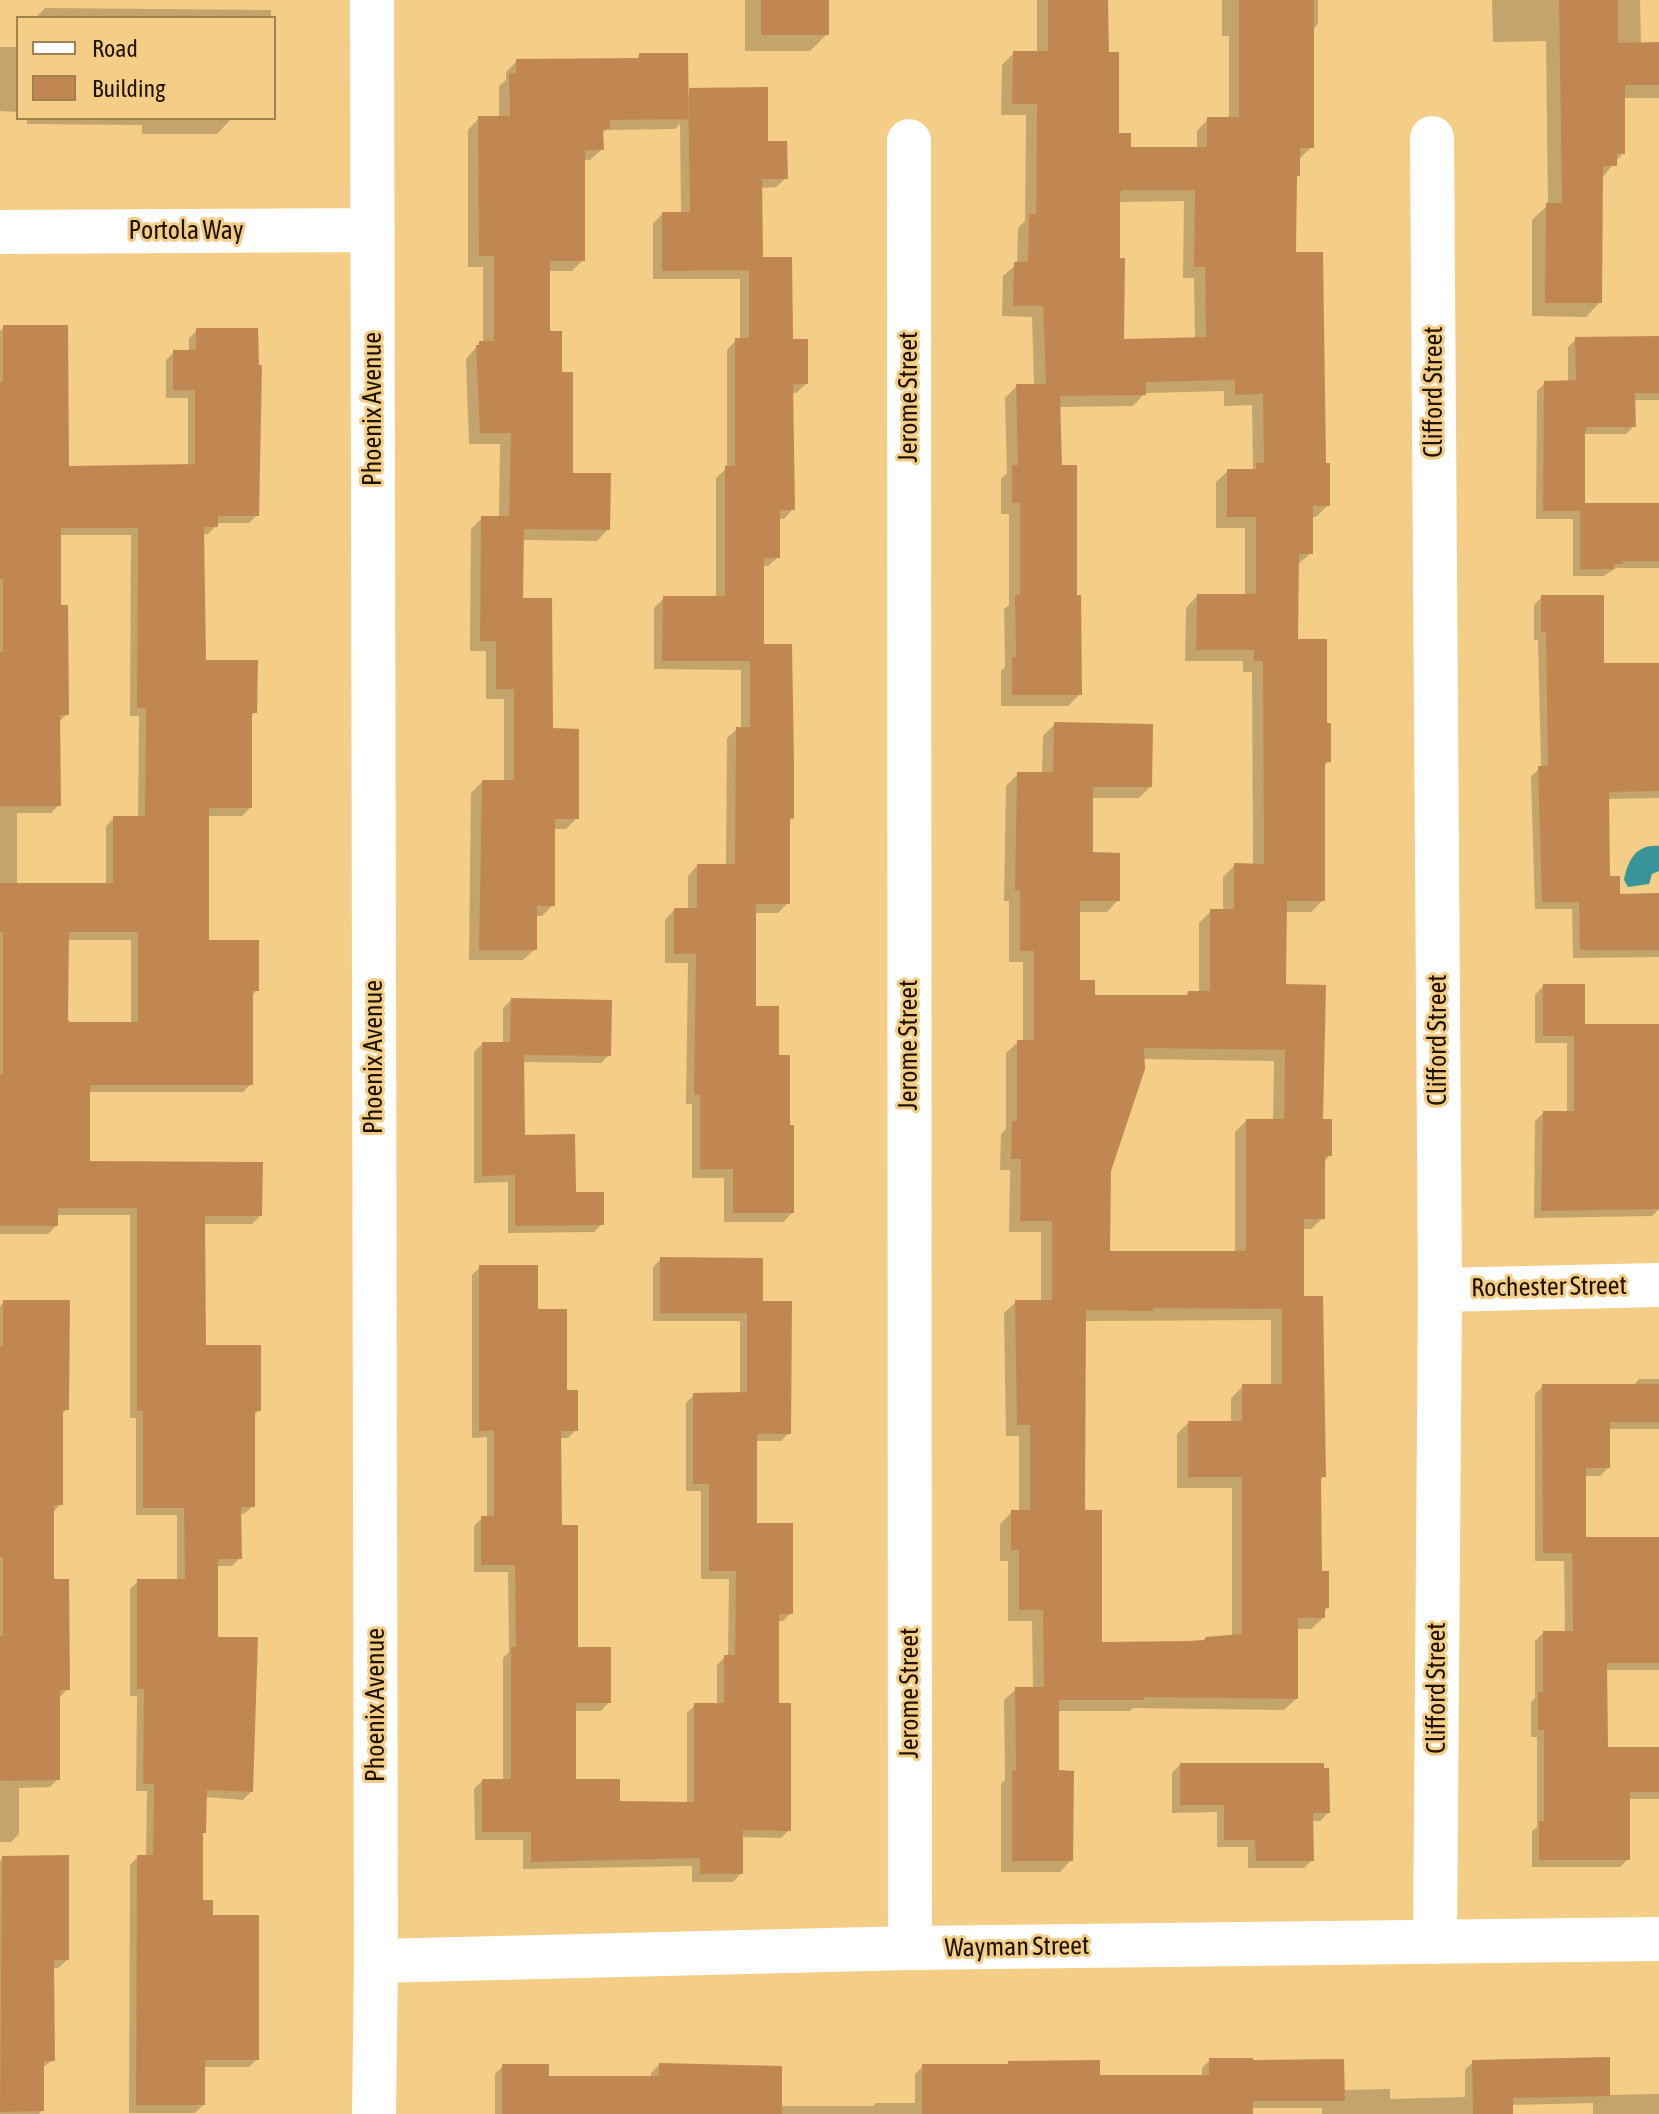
<!DOCTYPE html>
<html>
<head>
<meta charset="utf-8">
<style>
  body { margin:0 }
  #map { position:relative; width:1659px; height:2114px; overflow:hidden; background:#f4cd87; font-family:"Asap Condensed",sans-serif }
  canvas { display:block }
  .legend { position:absolute; left:16px; top:16px; width:260px; height:104px; box-sizing:border-box; background:#f4cd87; border:2px solid #9e8351; margin:0; padding:10px 14px; list-style:none; font-size:24px; color:#1e1300 }
  .legend li { display:flex; align-items:center; gap:16px; height:40px }
  .legend b { width:40px; border:2px solid #9e8351 }
</style>
</head>
<body>
<div id="map">
<canvas width="1659" height="2114"></canvas>
<ul class="legend">
<li><b style="height:10px;background:#fff"></b>Road</li>
<li><b style="height:22px;background:#c18753"></b>Building</li>
</ul>
</div>
<script>
const ctx = document.querySelector('canvas').getContext('2d');
ctx.lineJoin = 'round';
function paint(path, color) {
  ctx.fillStyle = color;
  ctx.fill(path, 'evenodd');
}
function trace(path, color, width, dash) {
  ctx.strokeStyle = color;
  ctx.lineWidth = width;
  ctx.lineCap = dash ? 'butt' : 'round';
  ctx.setLineDash(dash || []);
  ctx.stroke(path);
}
function drawText(font, color, halo, rows, align = 'center') {
  ctx.font = font + ' "Asap Condensed",sans-serif';
  ctx.lineWidth = 6;
  ctx.setLineDash([]);
  ctx.textBaseline = 'middle';
  ctx.strokeStyle = halo;
  ctx.fillStyle = color;
  for (const [text, x, y, turn = 0] of rows) {
    ctx.save();
    ctx.translate(x, y);
    ctx.rotate((+turn || 0) * Math.PI / 180);
    ctx.textAlign = isNaN(turn) ? turn : align;
    if (halo) ctx.strokeText(text, 0, 0);
    ctx.fillText(text, 0, 0);
    ctx.restore();
  }
}
paint(new Path2D(`
  M1659,846V871L1652,874L1649,884L1628,887L1624,880C1628,860 1636,844 1659,846Z`), '#39949a');
paint(new Path2D(`
  M745,0H827V34L810,51H745Z
  M1037,0H1106L1107,54L1117,135L1129,149H1197V131L1208,119H1229V36H1222V0H1318V24L1312,30V147L1300,158L1295,178L1294,254L1328,505L1316,517H1311V553L1297,565L1296,641L1325,725L1329,761L1323,767V900L1311,912H1284V986L1330,1155L1323,1163V1218L1311,1229H1302V1298L1324,1476L1319,1481L1320,1573L1327,1608L1323,1612V1618L1311,1629H1296V1699L1284,1710L1133,1708L1130,1711H1057V1772L1071,1860L1060,1872H1001V1784L1005,1780L1004,1700L1016,1689H1033L1032,1621H1008V1561H1000V1524L1012,1512H1019V1436H1006L1004,1313L1016,1302H1041V1232H1009L1010,1170H1000L1001,1134L1006,1129V1053L1018,1042H1023V962H1009V901H1004L1006,786L1018,774H1042L1043,736L1055,724L1150,787L1139,798H1091V854L1118,900L1107,912H1078V982L1093,997H1185L1188,993H1199V923L1211,911H1223V877L1235,865L1253,866L1252,672H1243V661H1185L1186,608L1197,596H1245V528H1216V482L1228,471H1253L1252,405L1224,406V391L1145,393L1133,406L1058,407L1060,467L1075,597L1080,694L1068,706H1001V671L1005,667L1004,609L1009,605V514H1001V479L1007,473L1005,398L1017,386H1034L1032,317L1002,316L1003,276L1017,264L1018,228L1025,221L1026,115H1001L1002,65L1014,53H1037ZM1184,201L1183,278H1194L1195,339L1122,341L1118,202ZM1142,1059L1274,1061L1273,1121H1246L1235,1132V1253H1108L1109,1171ZM1271,1320V1386H1243L1231,1398V1423H1188L1177,1434V1488H1232V1637L1189,1643L1100,1644L1083,1512L1084,1321Z
  M1492,0H1640L1641,44H1659V98H1623V153L1601,179L1600,302L1586,317L1532,316V220L1548,205L1546,41L1493,42Z
  M45,8L271,10V17H275V70L274,18H35Z
  M0,47H18V112L0,111Z
  M640,55L686,93L766,143L786,178L776,187L760,188L761,259L806,384L796,393H791L793,509L784,519H778V557L768,566H762V646L792,818L788,822V903L778,913H754V1008L777,1057L792,1213L783,1222H724V1178H692V1104H686L688,963H665V920L674,910H688V876L697,866H726L727,738L737,729H741V670L654,669V608L664,598H716V478L727,468V350L736,340H740V279H653V224L662,214H681L680,124L675,129L606,130L601,135L602,149L590,160H583V260L572,271H548V333L560,374L571,475L608,529L597,541L522,540L521,600L551,730L577,818L566,829H553V905L542,916H535V949L523,960H469L471,793L482,782H504V699H486V651H470L471,529L482,518H499L500,444H469L466,359L480,343H483V267H468V130L479,118H499V86L506,80V72L517,61L636,60Z
  M27,118H232L217,134H142V125L27,124Z
  M4,327L67,468L188,466V398H166V360L174,352H189V338L197,330L257,515L249,523H216V526L208,534H203L204,662L255,712L250,717V808L242,816H207V942L257,990L251,997V1084L243,1092H88L89,1163L260,1216L252,1224H203L204,1347L259,1410L253,1416V1506L244,1514H239L240,1558L232,1566H216V1639L251,1792L243,1800L205,1797L204,1832L201,1836V1902L211,1917L257,2059L249,2067H203V2105L195,2113H129L130,1865L138,1857H146L147,1791H136L137,1696H130V1589L138,1581H177V1515H136V1418H130V1215H56V1226L48,1234H0V331ZM59,535H131L130,716H139L138,818H114L106,826V885H17V813H51L59,805V722L67,714L59,607ZM66,940H131V1024H69L66,1021Z
  M1659,338V400H1633L1634,426L1626,434H1585L1583,505H1659V568H1616L1604,576H1573V519H1536L1537,391L1545,383L1568,382V347L1576,339Z
  M1542,597L1602,665H1659V798L1607,799L1608,878L1619,896L1659,895V957L1573,958L1572,909H1535L1531,776L1541,768L1538,640H1534V605Z
  M1543,986L1583,1026H1659V1209L1652,1216L1534,1218L1535,1121L1543,1113H1567V1043H1535V995Z
  M511,1000L609,1055L601,1063L523,1062V1137L602,1224L594,1232L508,1233V1182L474,1183V1052L482,1044H503V1008Z
  M661,1259L761,1303L789,1433L781,1441H755V1525L791,1613L783,1621H777V1705L789,1830L781,1838L741,1837V1873L733,1882H692V1866L523,1869V1840H475L474,1789L482,1781H503V1658L509,1652L508,1572H474V1526L482,1518H487V1437L472,1438V1275L480,1267L536,1311L565,1392L576,1430L568,1438H559L560,1527L576,1649L609,1702L601,1711H574V1781L618,1803L687,1804V1713L695,1705H717V1665L725,1657H728L729,1579H701V1491H686V1403L694,1395H740V1321H653V1267Z
  M4,1302L67,1409L61,1415V1504L53,1512L52,1581L68,1689L60,1697L58,1779L50,1787L19,1788V1834L11,1842H0V1306Z
  M1639,1379H1659V1429H1608V1468L1600,1476H1584V1539H1659V1670H1605L1606,1749H1659V1799H1628V1859L1620,1867H1532V1831L1537,1827V1737H1531V1702L1535,1698V1641L1543,1633H1565L1564,1561H1535V1394L1543,1386H1633Z
  M1180,1765L1328,1813L1320,1821H1311L1312,1860L1304,1868H1248V1847H1217V1812L1172,1813V1773Z
  M3,1858L67,1960L58,1968H52L53,2060L42,2068V2110L39,2114H0V1861Z
  M1210,2060L1343,2090L1390,2089V2099L1465,2097V2070L1473,2062L1608,2095L1659,2094V2114H1593V2103L1511,2105V2114H1322V2108H1251V2114H495V2074L503,2066L547,2078H651V2073L659,2065L780,2106H873L876,2103H915V2074L923,2066L1098,2077H1202V2068Z`), '#0003');
paint(new Path2D(`
  M761,0H829V35H761Z
  M1048,0H1108L1109,52H1119V133H1131V147H1207V117H1239V0H1314V148H1300V176H1297L1296,252H1323L1326,463H1330V506H1313V554H1299L1298,639H1327V723H1331V762H1325V901H1287L1286,984L1326,985L1323,1119H1332V1156H1325V1219H1304V1296H1323L1326,1477H1321L1322,1571H1329V1608H1325V1618H1298V1699L1144,1697V1700H1059V1770L1074,1771L1073,1861H1012V1770H1016L1015,1687H1044L1043,1610H1019V1550H1011V1510H1030V1425H1017L1015,1300H1052V1221H1020L1021,1159H1011L1012,1121H1017V1040H1034V951H1020V890H1015L1017,772H1053L1054,722L1153,724L1152,787H1093V852L1120,853V901H1080V980H1095V995H1187L1188,991H1210V909H1234V863L1264,864L1263,661H1254V650H1196L1197,594H1256V517H1227V469H1256V463H1264L1263,394L1235,395V380L1146,382V395L1060,396L1062,465H1077V595H1081L1082,695H1012V657H1016L1015,595H1020V503H1012V465H1018L1016,384H1046L1043,306H1013L1014,262H1028L1029,214H1036L1037,104H1012L1013,51H1048ZM1124,190H1195L1194,267H1205L1206,337L1124,339L1125,258H1120V192ZM1144,1048L1285,1050L1284,1119H1246V1251H1110L1111,1171L1145,1069ZM1153,1308L1282,1309V1384H1242V1421H1188V1477H1242V1634L1206,1637L1204,1640L1189,1641L1102,1642V1510H1085L1086,1310L1153,1311Z
  M1559,0H1618V43L1659,42V85H1625V154H1617V166H1603L1602,303H1545L1546,203H1562Z
  M639,53H688L689,119L610,120V129H603L604,150H585V261H550V331H562V372H573V473H611L610,530L524,529L523,598H552L553,728L579,729V819H555V906H537V950H479L482,780H514V689H496V641H480L481,516H509L511,433H480L476,345H479V341H494V256H479L478,116H510L509,73H516V59L639,58Z
  M768,87V141H787L788,179H762L763,257H792L793,339H808V384H793L795,510H780V558H764V644H792L794,764V819L790,818V904H756V1006H779V1055H790V1125H794V1213H733V1169H700V1095H694L696,954H674V908H697V864H735L736,727H750V661H662L663,596H725V466H735V338H749V270L662,271V212H690L688,88Z
  M3,325H68L69,466L195,464V390H173V350H196V328H258L259,365H262L259,516H218V527H204L206,660H258L257,713H252V808H209V940H259V991H253V1085H90V1161L263,1162L262,1216H205L206,1345H261V1411H255V1507H241L242,1559H218V1637H258L253,1792L207,1790L206,1833H203V1900H213V1915H259V2060H205V2105H136L137,1855H153L154,1784H143L144,1689H137V1579H185L184,1508H143V1411H137V1208H58V1226H0V1074H3V932H0V883H113V816H145L146,708H137L138,528H61V605H68L69,715H60L61,806H0V652H3V579H0V382H3ZM69,932H138V1022H70L68,1020Z
  M1659,336V393H1635L1636,427H1587L1585,433V503H1659V561H1623V564H1614V569H1580V511H1543L1544,381L1576,380L1575,337Z
  M1541,595H1604V663H1659V791L1609,792L1610,876H1620V894L1659,893V950H1580L1579,902H1542L1538,766H1548L1546,632H1541Z
  M1543,984H1585V1024H1659V1209L1541,1211L1543,1111H1574V1036H1543Z
  M511,998L612,1000L611,1056L524,1055L525,1135L575,1134L576,1192H604V1225L515,1226V1175L482,1176V1042H510Z
  M660,1257L763,1258V1301H792L791,1434H757V1523H793V1614H779V1703H791V1831L743,1830V1874H700V1858L531,1862V1832H482V1779H511V1647H516L515,1565H481V1516H494V1430L479,1431V1265H538V1309H567V1390H578V1431H561L562,1525H578V1647H611V1703H576V1779H620V1801L694,1802V1703H724V1655H735L736,1571H709V1484H693V1393L747,1392V1313H660Z
  M3,1300H70L69,1410H63V1505H54V1579H69L70,1690H60V1780L0,1781V1636H3V1557H0V1346H3Z
  M1542,1384H1659V1422H1610V1468H1586V1537H1659V1663H1607L1608,1747H1659V1792H1630V1860H1539V1821H1544V1730H1538V1692H1543V1631H1573L1572,1553H1543Z
  M1180,1763H1324V1768H1329L1330,1813H1313L1314,1861H1256L1255,1840H1224V1805H1180Z
  M69,1855V1960H54L55,2061H44V2111L0,2112L2,1856Z
  M1610,2057V2096L1513,2098V2114H1473L1472,2060Z
  M1209,2058H1253V2060L1344,2059L1345,2101H1253V2114H922V2064H1008V2061L1100,2060V2075H1209Z
  M659,2063L782,2066V2114H502V2064H549V2076H659Z`), '#c18753');
trace(new Path2D(`
  M372,0L376,1961L374,2114
  M1432,138L1440,1290L1435,1942
  M909,141L910,1948
  M0,232L373,230
  M1440,1290L1659,1285
  M376,1961L910,1948L1659,1939`), '#fff', 44);
drawText('26px', '#1e1300', '#f4cd87', [
  ["Portola Way",186,231],
  ["Clifford Street",1434,392,-90],
  ["Jerome Street",909,397,-90],
  ["Phoenix Avenue",373,409,-90],
  ["Clifford Street",1438,1040,-90],
  ["Jerome Street",909,1045,-90],
  ["Phoenix Avenue",374,1057,-90],
  ["Rochester Street",1549,1287,-1],
  ["Clifford Street",1437,1688,-90],
  ["Jerome Street",910,1693,-90],
  ["Phoenix Avenue",376,1705,-90],
  ["Wayman Street",1017,1947,-1]
]);
</script>
</body>
</html>
